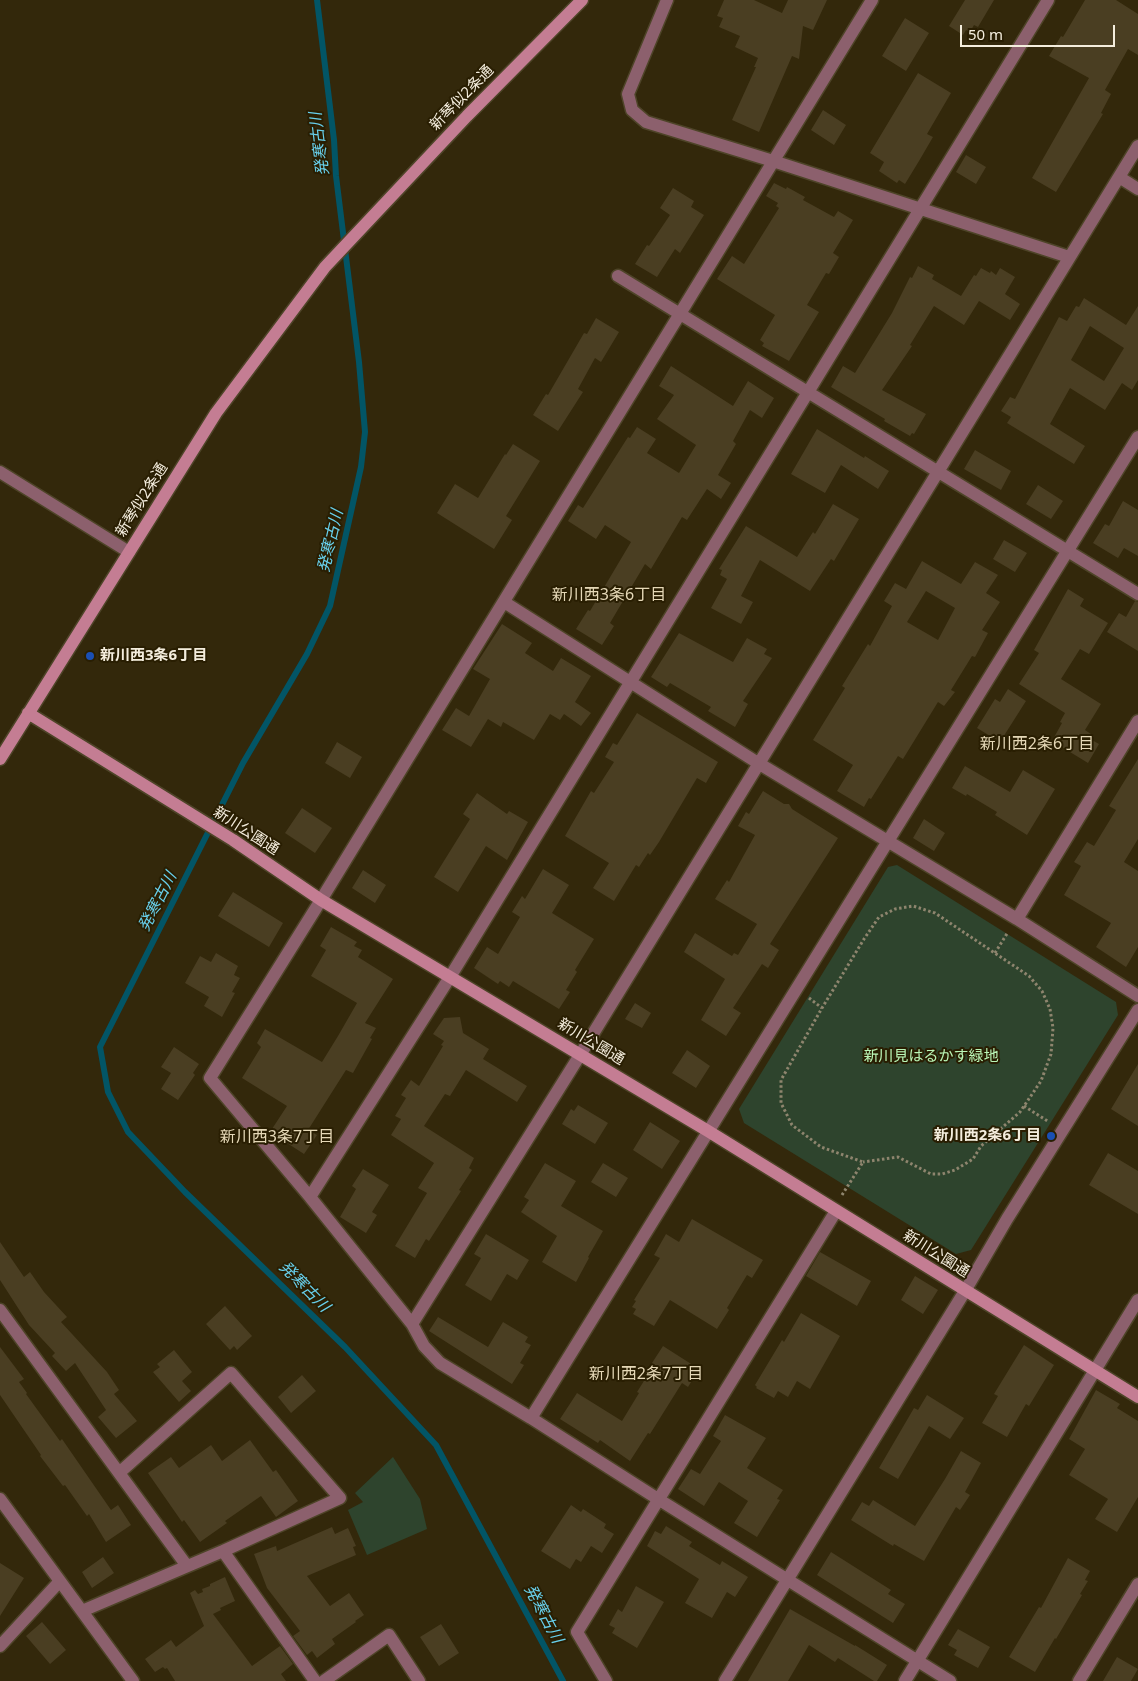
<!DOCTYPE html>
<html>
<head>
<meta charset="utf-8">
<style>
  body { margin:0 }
  #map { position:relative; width:1138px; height:1681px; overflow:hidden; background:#33280b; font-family:"Noto Sans",sans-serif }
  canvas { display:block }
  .scale { position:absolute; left:960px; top:25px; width:155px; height:22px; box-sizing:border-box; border:2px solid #f4eddd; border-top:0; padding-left:6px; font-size:15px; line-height:18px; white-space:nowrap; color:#f4eddd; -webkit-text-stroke:4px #291e02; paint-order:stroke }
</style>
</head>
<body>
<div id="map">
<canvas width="1138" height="1681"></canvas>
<div class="scale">50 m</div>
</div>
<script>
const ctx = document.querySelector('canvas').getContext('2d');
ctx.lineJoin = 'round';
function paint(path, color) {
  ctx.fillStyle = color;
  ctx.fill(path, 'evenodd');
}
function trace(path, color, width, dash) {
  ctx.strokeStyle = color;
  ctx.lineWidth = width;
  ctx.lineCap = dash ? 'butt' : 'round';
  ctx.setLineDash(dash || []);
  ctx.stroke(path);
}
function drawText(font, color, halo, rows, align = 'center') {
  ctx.font = font + ' "Noto Sans","Noto Sans JP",sans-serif';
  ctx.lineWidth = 4;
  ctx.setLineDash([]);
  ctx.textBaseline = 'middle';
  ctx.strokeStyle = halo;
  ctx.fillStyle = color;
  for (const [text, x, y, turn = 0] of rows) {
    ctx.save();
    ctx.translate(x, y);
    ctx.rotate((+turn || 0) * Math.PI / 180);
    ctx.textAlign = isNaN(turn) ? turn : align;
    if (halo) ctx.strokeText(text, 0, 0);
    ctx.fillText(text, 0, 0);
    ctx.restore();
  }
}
paint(new Path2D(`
  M897,865L1116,1002L1118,1015L971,1250L956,1254L744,1123L739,1109L888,867Z
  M393,1457L420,1499L427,1529L367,1555L348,1510L363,1502L355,1493Z`), '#2e442d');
trace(new Path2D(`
  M317,0L334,140L336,176L359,362L365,432L361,467L330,606L307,654L243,763L100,1047L108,1092L128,1132L185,1192L345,1347L436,1445L563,1681`), '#025566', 6);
paint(new Path2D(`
  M724,0H754L782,13L788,0H827L813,30L803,26L799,59L792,56L759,132L732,120L756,67H754L758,58L735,47L740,36L719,27L723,18L717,16Z
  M965,0H994L978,27L974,25L970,32L966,30L963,35L949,26Z
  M1085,0H1116L1138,14V55L1128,49L1105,90L1111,94L1101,113L1103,114L1056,192L1032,178L1089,78L1049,56L1061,36L1063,37Z
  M905,18L929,33L906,71L882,56Z
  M918,73L951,93L927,134L933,137L919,161L905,184L899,180L897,183L879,171L884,162L870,153Z
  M823,110L846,125L834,145L811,130Z
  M966,155L986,167L976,184L956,172Z
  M774,183L786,189L787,187L805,197L803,200L834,217L838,211L853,220L833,253L839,257L829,274L826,273L807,305L819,312L789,361L762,346L764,343L760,340L775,315L717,279L732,256L744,264L779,208L776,206L778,203L766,196Z
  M673,188L694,201L691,207L704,215L680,253L675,249L657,277L635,264L647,245L649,246L670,215L660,208Z
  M918,266L934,275L932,279L961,296L974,275L976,276L981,268L990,273L991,271L996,275L1000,268L1015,277L1005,294L1020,304L1010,320L979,301L964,325L934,306L910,345L912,346L882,390L926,414L914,434L912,433L910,436L884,421L885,419L831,387L843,366L855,373L892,313L910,277L912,278Z
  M1084,298L1126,325L1138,306V380L1132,390L1122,383L1105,410L1070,388L1050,424L1085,446L1074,464L1007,423L1011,417L1001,411L1010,397L1015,399L1059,317L1067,321L1076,306L1079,307ZM1090,326L1124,348L1104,381L1071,360Z
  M596,318L619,332L601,362L595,358L578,389L583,392L558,431L533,415L546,394L548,395L584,333L587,334Z
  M671,366L733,406L748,381L774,398L762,418L750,410L733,441L736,444L718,475L731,483L721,499L707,489L687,520L682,517L651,569L645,564L610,623L614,626L602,645L576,629L588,610L590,611L631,542L605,525L596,539L568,521L578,505L583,508L628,437L630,438L637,427L656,439L647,453L679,473L696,445L657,419L674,395L659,386Z
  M817,429L864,458L865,456L889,471L878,489L841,465L825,493L791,474Z
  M513,444L540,461L506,516L512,520L494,549L437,513L455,484L478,498L505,454L506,455Z
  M975,450L1011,471L1001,490L964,469Z
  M1038,485L1063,501L1051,519L1026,504Z
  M1123,501L1138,510V556L1124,548L1118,558L1093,543L1105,524L1109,526Z
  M833,504L859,519L834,561L831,559L810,591L760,560L741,596L753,602L741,624L711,608L727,579L720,575L722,570L719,569L746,526L797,557L813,532L815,534Z
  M1004,540L1027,553L1015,572L993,559Z
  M922,561L961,584L975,562L998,575L986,593L1000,602L982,630L988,633L975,657L972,656L951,690L955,692L944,706L938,702L903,759L898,756L871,799L869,798L864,807L837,791L853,765L813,740L845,688L842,686L868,644L870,646L892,606L884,601L895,583L906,589ZM926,591L955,608L938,640L907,622Z
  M1068,589L1084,599L1080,606L1108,623L1089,654L1080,649L1061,679L1101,704L1085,730L1094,736L1092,740L1099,744L1088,763L1052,741L1062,723L1060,722L1065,713L1019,684L1039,653L1034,650Z
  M1135,601L1138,602V651L1107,632L1119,613L1126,617Z
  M502,624L532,643L525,653L553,671L561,658L591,676L575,702L591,713L581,726L564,714L560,720L550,714L534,740L503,722L501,727L488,719L471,747L442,730L456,708L469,716L490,679L473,669Z
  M679,633L733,662L747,638L767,649L764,654L772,658L743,701L748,704L735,727L708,711L711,707L670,683L667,687L651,677Z
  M1008,689L1026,701L1000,742L977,728L995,699L1000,702Z
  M637,713L718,762L706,783L697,778L659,842L650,855L648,853L639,867L636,865L614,901L593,888L609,863L565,836L591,791L594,793L614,762L605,757L613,743L617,745Z
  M337,742L362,757L350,778L325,763Z
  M1138,759V839L1124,862L1138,871V947L1126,967L1096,947L1111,923L1064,895L1081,866L1074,862L1087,842L1094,846L1116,810L1109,806Z
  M965,766L1010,792L1023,770L1055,789L1027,835L995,815L997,812L967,794L966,796L952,788Z
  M763,791L784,804H789L792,809L838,838L770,944L779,950L768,968L762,964L733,1008L741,1013L726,1036L701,1020L725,979L684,952L695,933L732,956L734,953L738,955L757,924L715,899L727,880L729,882L755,835L738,826L746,812L749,814Z
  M477,793L507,814L509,811L528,822L507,860L486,846L458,892L434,877L470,819L463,814Z
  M302,808L332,828L315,853L285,833Z
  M924,819L945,833L934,851L913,838Z
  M543,869L569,885L552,913L594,939L575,970L577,972L566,990L570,992L559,1009L513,981L509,987L500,981L498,984L474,968L487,947L498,954L520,917L512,912L522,896L525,899Z
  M363,870L386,885L375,903L352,888Z
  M233,892L283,923L269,947L218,916Z
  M331,927L357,942L354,946L362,950L358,957L393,979L365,1023L376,1028L370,1038L372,1039L353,1073L346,1070L308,1130L317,1135L304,1154L270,1132L287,1106L242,1078L261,1047L257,1043L265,1029L322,1062L338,1036L357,1003L311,976L326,950L320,946Z
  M216,953L238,966L234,975L240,978L232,992L235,993L222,1017L204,1006L209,997L185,983L200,956L211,962Z
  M635,1003L651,1013L642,1028L625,1019Z
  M460,1017L463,1033L489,1049L483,1059L527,1086L517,1102L466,1070L450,1096L445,1094L424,1126L474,1158L469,1168L472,1170L459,1190L461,1191L429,1241L426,1239L415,1258L395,1246L427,1193L418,1188L434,1163L391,1135L401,1119L395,1116L406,1098L401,1095L411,1080L419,1086L443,1046L441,1045L444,1041L433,1034L444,1018Z
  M174,1047L199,1064L193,1073L195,1075L178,1100L161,1089L171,1073L161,1067Z
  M687,1050L710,1066L696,1088L672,1073Z
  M1138,1064V1126L1111,1109Z
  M578,1105L608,1123L595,1144L562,1124L571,1109L574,1111Z
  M650,1122L680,1141L662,1169L633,1150Z
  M1108,1153L1138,1171V1214L1089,1185Z
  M545,1163L576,1181L561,1206L603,1231L588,1257L589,1258L576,1282L542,1262L557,1236L521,1212L529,1200L524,1197Z
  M603,1163L628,1178L616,1197L591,1182Z
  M363,1169L389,1185L372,1212L377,1215L366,1233L340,1217L356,1189L352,1186Z
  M692,1219L763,1260L752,1278L747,1275L727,1308L729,1310L717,1329L670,1300L654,1326L633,1314L636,1309L632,1307L636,1301L634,1300L660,1258L654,1255L666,1234L679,1242Z
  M486,1234L529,1260L517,1280L507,1274L491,1301L465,1285L481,1258L474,1254Z
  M0,1242L24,1277L30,1272L44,1292L67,1317L61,1322L107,1372L119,1390L114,1394L137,1421L116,1438L98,1417L106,1410L75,1363L66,1371L52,1356L55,1353L29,1325L0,1280Z
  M820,1252L871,1281L857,1306L806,1276Z
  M915,1276L938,1290L923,1314L901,1300Z
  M225,1306L252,1336L237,1350L234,1346L230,1350L206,1324Z
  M801,1313L840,1336L810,1389L797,1381L788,1397L778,1391L774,1398L756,1388L757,1387L755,1385L782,1340L784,1342Z
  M438,1317L488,1347L503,1322L528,1337L525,1342L531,1345L520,1363L524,1365L512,1384L429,1331Z
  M1024,1345L1054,1365L1029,1406L1026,1404L1007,1437L982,1423L998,1396L994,1394Z
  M663,1346L699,1369L688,1387L682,1383L650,1434L648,1433L630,1461L600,1440L598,1443L560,1419L577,1393L622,1421L639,1393L637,1392L654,1365L652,1363Z
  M0,1347L24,1379L19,1382L27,1393L26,1394L60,1441L62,1439L111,1510L118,1505L131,1525L106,1542L89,1514L87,1516L65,1485L63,1486L40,1456L41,1455L0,1395Z
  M174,1350L192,1372L182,1381L191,1391L179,1402L153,1372L160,1367L157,1364Z
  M302,1375L316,1391L291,1413L278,1397Z
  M1096,1390L1120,1404L1117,1408L1138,1421V1497L1117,1532L1095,1519L1108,1499L1069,1475L1085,1449L1069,1439Z
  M927,1395L964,1418L950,1439L929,1426L898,1479L879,1468L914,1408L918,1410Z
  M725,1415L766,1438L747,1468L783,1490L777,1499L780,1500L757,1537L734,1523L748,1501L719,1482L704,1506L678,1489L691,1469L700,1474L721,1441L713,1436Z
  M250,1440L273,1472L276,1470L298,1501L276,1517L261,1496L225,1521L227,1523L200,1542L184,1520L182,1522L148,1473L171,1457L179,1468L211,1445L222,1461Z
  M961,1451L981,1463L965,1492L970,1495L960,1510L956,1507L924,1561L894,1544L893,1546L851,1520L862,1502L869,1506L873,1500L915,1526L945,1479Z
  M571,1505L581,1512L583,1509L606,1524L604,1528L614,1534L602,1553L591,1546L581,1562L576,1559L570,1569L541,1551Z
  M666,1526L692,1542L689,1546L720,1565L722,1561L748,1577L735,1597L727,1592L712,1618L685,1603L699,1579L647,1546L655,1531L661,1534Z
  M332,1527L335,1534L348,1528L356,1546L353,1547L356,1555L307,1576L330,1606L349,1593L364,1615L355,1621L356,1622L332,1639L335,1644L317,1658L312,1651L307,1655L293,1636L300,1631L267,1588L254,1554L276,1546L277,1551Z
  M831,1552L891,1590L888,1594L905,1604L893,1623L817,1575Z
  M103,1557L114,1573L92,1588L82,1572Z
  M1068,1558L1090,1571L1085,1580L1088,1581L1080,1594L1082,1595L1056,1639L1055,1638L1035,1672L1009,1657L1039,1607L1041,1608Z
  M0,1563L24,1578L0,1616Z
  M225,1577L235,1601L220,1608L221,1610L213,1614L252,1666L280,1646L293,1664L281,1674L286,1681H175L167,1668L165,1669L163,1667L155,1672L145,1659L171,1640L176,1647L204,1626L190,1593L195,1590L198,1594L203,1592L202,1589L210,1586V1584Z
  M636,1586L664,1602L637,1648L612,1633L615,1628L609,1625L618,1609L622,1612Z
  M790,1609L855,1646V1645L887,1665L877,1681H874L838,1658L835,1662L809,1645L788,1681H748Z
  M42,1622L66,1650L50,1664L26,1636Z
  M441,1624L459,1653L439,1666L420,1637Z
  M958,1629L990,1647L978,1668L954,1655L957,1650L948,1645Z
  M1117,1657L1138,1669L1131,1681H1103Z`), '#4a3e22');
const street = new Path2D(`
  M667,0L628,94L632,110L646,122L773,161L1069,257
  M872,0L321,900L210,1078L310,1197L412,1324L424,1346L440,1363L531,1418L658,1499L950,1681
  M1119,177L1138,189
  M618,276L1138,594
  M0,472L129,552
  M504,602L758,763L1017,919L1138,996
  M1017,919L1138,721
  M310,1197L450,977L1048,0
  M0,1310L187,1566
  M412,1324L580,1055L1138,146
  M531,1418L1138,437
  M0,1499L133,1681
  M223,1551L315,1681
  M82,1611L223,1551L340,1498L231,1373L119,1473
  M0,1646L60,1581
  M324,1681L389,1635L419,1681
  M606,1681L577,1632L836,1211
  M725,1681L965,1291L1007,1219L1138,1010
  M905,1681L1138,1300
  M1079,1681L1138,1584`);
const secondary = new Path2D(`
  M28,713L233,840L321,900L708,1131L1138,1397
  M0,759L216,413L325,267L467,116L582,0`);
trace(street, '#4e4428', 15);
trace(secondary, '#4e4428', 15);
trace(new Path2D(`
  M995,953L1008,932
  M809,998L822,1008
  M1024,1106L1049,1122
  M842,1195L863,1162L821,1147L792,1125L781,1103V1080L822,1008L864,939L879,917L895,909L913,906L935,913L1029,976L1042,991L1050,1009L1053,1028L1051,1054L1041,1081L1020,1112L981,1146L973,1159L955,1170L942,1174H931L898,1157L863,1162`), '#8e856e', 3, [2.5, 2.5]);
trace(street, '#8c606d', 12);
trace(secondary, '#c47d93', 12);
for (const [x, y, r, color] of [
  [90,656,5,"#1a4fb4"],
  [1051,1136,5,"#1a4fb4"]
]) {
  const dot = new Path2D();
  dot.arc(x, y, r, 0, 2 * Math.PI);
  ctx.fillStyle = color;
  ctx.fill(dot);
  trace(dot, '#291e02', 2);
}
drawText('15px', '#f4eddd', '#291e02', [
  ["新琴似2条通",462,98,-46],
  ["新琴似2条通",142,500,-58],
  ["新川公園通",246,831,33],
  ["新川公園通",591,1042,31],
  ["新川公園通",936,1254,32]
]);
drawText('bold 15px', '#f4eddd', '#291e02', [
  ["新川西3条6丁目",100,656],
  ["新川西2条6丁目",1041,1136,"right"]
], 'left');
drawText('15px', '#baf6b7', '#291e02', [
  ["新川見はるかす緑地",931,1057]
]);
drawText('italic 16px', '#68d0ec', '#291e02', [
  ["発寒古川",320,144,-97],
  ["発寒古川",331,541,-77],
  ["発寒古川",158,902,-63],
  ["発寒古川",304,1287,45],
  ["発寒古川",543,1614,62]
]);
drawText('16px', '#e5d8b7', '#291e02', [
  ["新川西3条6丁目",609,595],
  ["新川西2条6丁目",1037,744],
  ["新川西3条7丁目",277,1137],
  ["新川西2条7丁目",646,1374]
]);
</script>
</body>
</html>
